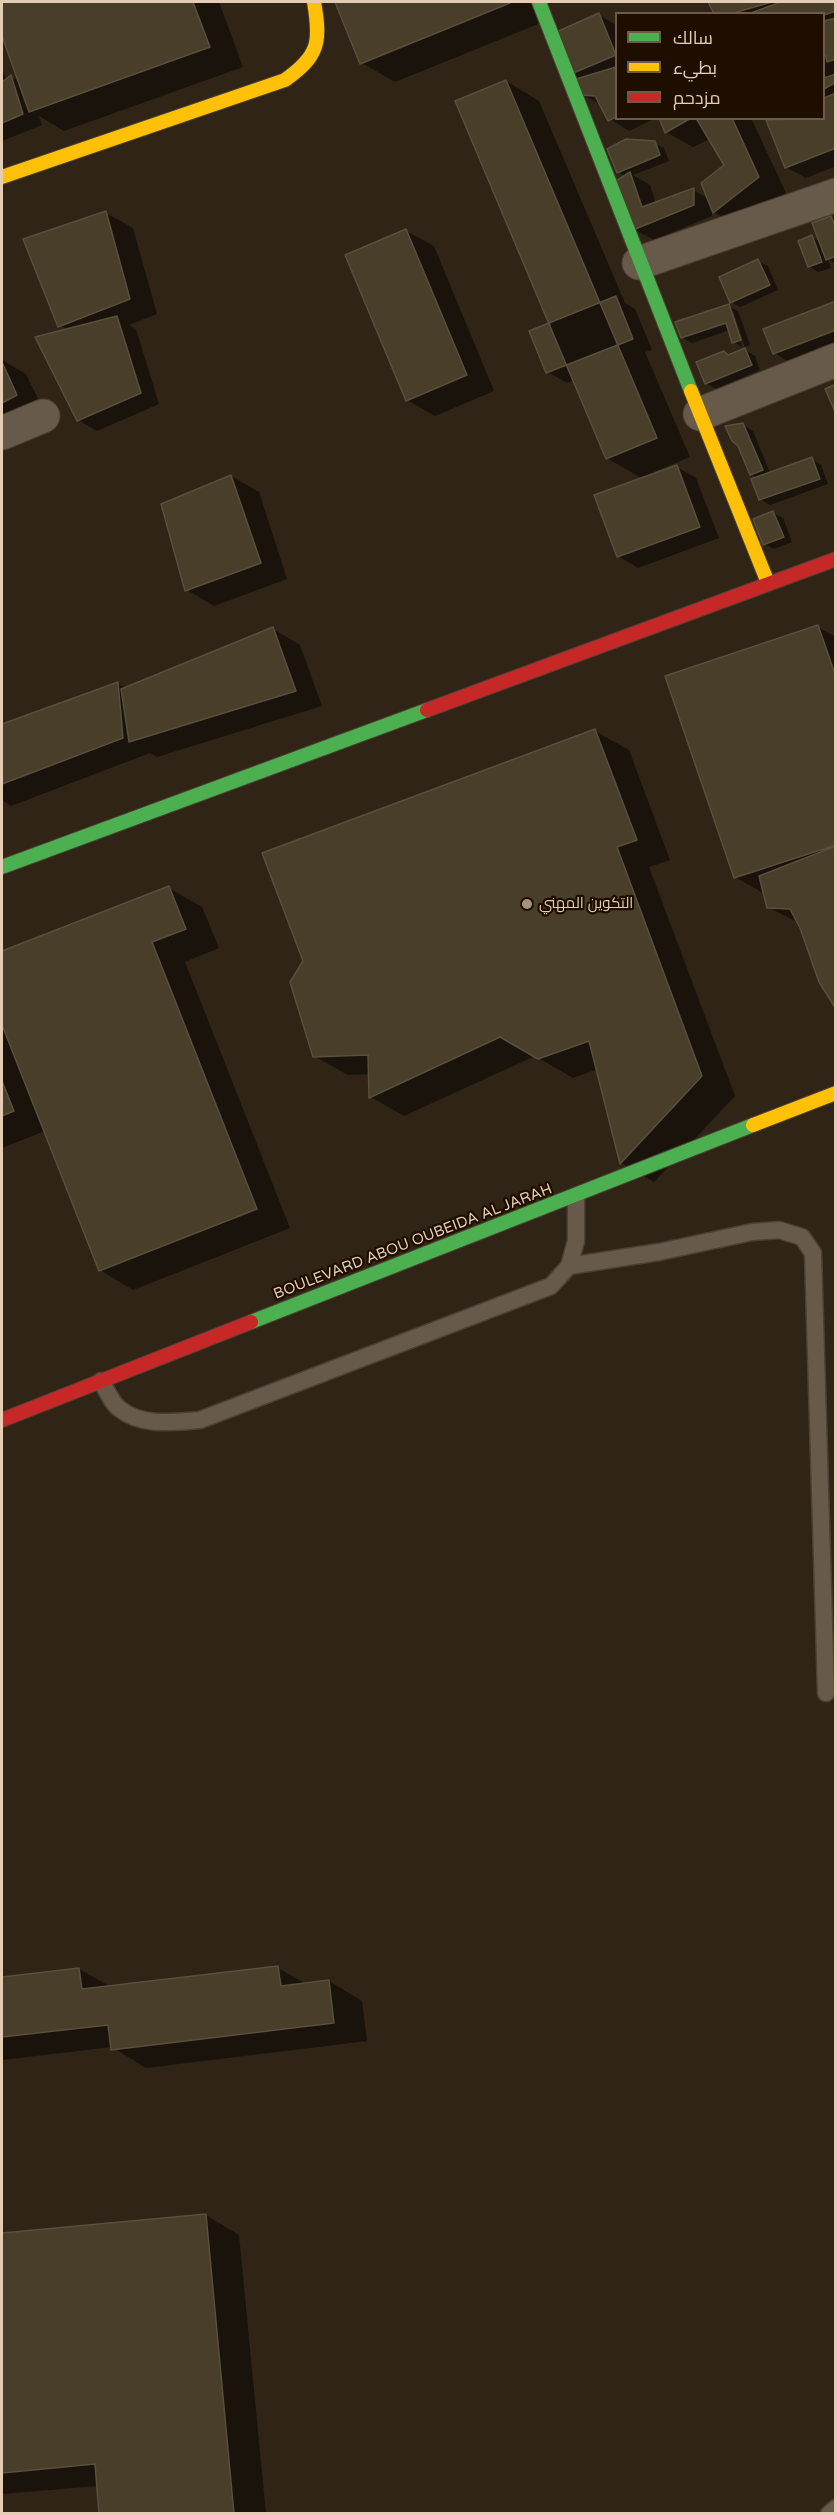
<!DOCTYPE html>
<html>
<head>
<meta charset="utf-8">
<style>
  body { margin:0 }
  #map { position:relative; width:837px; height:2515px; overflow:hidden; background:#2f2415; font-family:"Varela Round",Cairo,sans-serif }
  canvas { display:block }
  .frame { position:absolute; inset:0; border:3px solid #e4cdb4; pointer-events:none }
  .legend { position:absolute; left:615px; top:12px; width:210px; height:108px; box-sizing:border-box; background:#1e0e00; border:2px solid #6d5a48; margin:0; padding:8px 10px; list-style:none; font-size:18px; color:#e4cdb4 }
  .legend li { display:flex; align-items:center; gap:12px; height:30px }
  .legend b { width:30px; border:2px solid #6d5a48 }
</style>
</head>
<body>
<div id="map">
<canvas width="837" height="2515"></canvas>
<div class="frame"></div>
<ul class="legend">
<li><b style="height:8px;background:#4caf50"></b>سالك</li>
<li><b style="height:8px;background:#ffc107"></b>بطيء</li>
<li><b style="height:8px;background:#c62828"></b>مزدحم</li>
</ul>
</div>
<script>
const ctx = document.querySelector('canvas').getContext('2d');
ctx.lineJoin = 'round';
function paint(path, color) {
  ctx.fillStyle = color;
  ctx.fill(path, 'evenodd');
}
function trace(path, color, width, dash) {
  ctx.strokeStyle = color;
  ctx.lineWidth = width;
  ctx.lineCap = dash ? 'butt' : 'round';
  ctx.setLineDash(dash || []);
  ctx.stroke(path);
}
function drawText(font, color, halo, rows, align = 'center') {
  ctx.font = font + ' "Varela Round",Cairo,sans-serif';
  ctx.lineWidth = 4.5;
  ctx.setLineDash([]);
  ctx.textBaseline = 'middle';
  ctx.strokeStyle = halo;
  ctx.fillStyle = color;
  for (const [text, x, y, turn = 0] of rows) {
    ctx.save();
    ctx.translate(x, y);
    ctx.rotate((+turn || 0) * Math.PI / 180);
    ctx.textAlign = isNaN(turn) ? turn : align;
    if (halo) ctx.strokeText(text, 0, 0);
    ctx.fillText(text, 0, 0);
    ctx.restore();
  }
}
paint(new Path2D(`
  M7,2H219L243,67L64,131L39,116L42,125L2,141V70L7,80L11,77L20,82L2,32V3Z
  M336,2H534L543,22L395,82L362,63Z
  M710,2H836V166L806,178L786,167L768,121L774,118H824V14H716Z
  M599,15L616,25V118H656L629,131L610,119L602,105L580,94L572,73Z
  M506,81L539,101L625,303L635,309L652,350L645,352L690,457L654,472L655,475L677,467L696,478L719,538L638,568L618,556L643,479L607,458L575,380L567,383L548,372L551,324Z
  M661,118H751L786,193L742,228L712,211V216L654,240L634,229L626,177L618,172L654,143L664,148L669,161L633,175L650,185L656,204L693,190L709,199L726,166L710,139L693,147L666,132Z
  M106,213L133,228L157,314L129,325L136,329L159,404L97,431L78,420L68,330L59,325Z
  M831,217L836,220V264L828,259L831,268L818,272L809,266L812,237L821,242Z
  M406,231L434,246L494,391L435,416L407,400Z
  M758,261L768,266L778,290L740,307L731,302Z
  M836,303V348L793,364L774,353Z
  M728,306L738,311L750,345L743,347H745L733,311H730L742,347L734,342L730,330L692,343L682,337Z
  M745,350L755,356L760,370L716,389L706,383L724,353L730,356Z
  M2,360L26,374L44,411L2,431Z
  M743,425L753,431L770,473L812,459L821,465L828,484L770,505L760,499L757,478L751,474Z
  M231,476L259,492L287,579L214,606L187,590Z
  M773,513L783,518L792,542L774,549L764,544Z
  M818,627L836,637V1006L799,923L768,907L765,894L735,877Z
  M273,629L300,645L322,706L157,757L150,753L11,806L2,800V725L118,684L126,688Z
  M595,731L629,750L670,860L649,867L735,1096L654,1182L621,1163L598,1069L573,1078L535,1056L404,1116L371,1097L370,1074L348,1075L314,1056Z
  M169,888L202,907L219,948L185,962L290,1228L133,1290L100,1270L45,1131L2,1148V952Z
  M278,1968L306,1984L329,1981L362,2001L367,2041L146,2068L112,2047L2,2060V1978L79,1969L111,1987Z
  M206,2215L239,2235L266,2514H101L98,2486L2,2494V2235Z`), '#0007');
const building = new Path2D(`
  M2,2H193L210,47L29,112L2,36Z
  M335,2H510V3L360,64Z
  M708,2H772L730,14H714Z
  M781,2H836V11L824,15L748,14Z
  M599,13L616,55L571,74L554,33Z
  M836,18V74L824,78V21Z
  M826,56L827,62L836,59V82L824,89V57Z
  M616,67V117L608,121L595,96L579,95L576,79Z
  M11,75L23,114L2,123V82Z
  M506,80L657,438L606,459L455,101Z
  M836,93V148L785,168L766,120L824,118V98Z
  M659,118H691L665,133Z
  M696,118H732L759,177L713,213L701,183L724,165Z
  M626,139L655,141L660,155L617,173L607,149Z
  M630,172L642,207L694,188V205L633,230L616,181Z
  M106,211L130,299L58,327L23,239Z
  M831,216L836,228V256L826,260L812,223Z
  M406,229L467,375L406,401L345,255Z
  M812,235L822,262L808,267L798,241Z
  M758,259L770,285L730,303L719,277Z
  M616,296L633,339L546,373L529,331Z
  M836,301V330L773,354L763,329Z
  M729,304L741,340L732,343L726,323L681,338L675,322Z
  M117,316L141,393L77,421L35,337Z
  M745,348L752,365L705,384L696,362L724,351L728,355Z
  M2,362L17,395L2,403Z
  M836,384V414L825,389Z
  M743,423L763,470L750,475L738,446L732,441L725,426Z
  M812,457L820,479L759,500L751,479Z
  M677,465L700,527L617,557L594,495Z
  M231,475L261,563L185,591L161,504Z
  M773,511L784,537L763,545L753,519Z
  M818,625L836,677V845L734,878L665,676Z
  M273,627L296,691L129,742L121,689Z
  M118,682L123,738L2,784V724Z
  M595,729L637,840L617,847L702,1076L620,1164L589,1041L538,1059L500,1037L369,1098L368,1055L313,1057L290,982L303,961L262,853Z
  M836,846V1009L819,982L800,928L790,909L767,908L759,876Z
  M169,886L186,929L152,942L257,1209L99,1271L2,1025V951Z
  M2,1081L14,1111L2,1116Z
  M278,1966L281,1986L329,1980L334,2023L111,2050L108,2025L2,2037V1977L79,1968L82,1989Z
  M206,2214L234,2514H99L95,2464L2,2473V2233Z`);
paint(building, '#483e2a');
trace(building, '#594f3d', 1.5);
const lane = new Path2D(`
  M569,1266L659,1252L752,1232L779,1230L802,1237L813,1253L826,1693
  M101,1381C107,1390 112,1404 120,1409C142,1427 174,1422 200,1420L551,1286L569,1266L576,1241V1196
  M829,2514L836,2508`);
const street = new Path2D(`
  M639,263L836,195
  M700,414L836,360
  M2,433L43,416`);
const fast = new Path2D(`
  M539,2L691,391
  M2,867L427,710
  M251,1322L753,1125`);
const slow = new Path2D(`
  M2,177L285,80C319,56 321,42 314,2
  M691,391L768,583
  M753,1125L836,1093`);
const jam = new Path2D(`
  M427,710L836,559
  M2,1420L251,1322`);
trace(lane, '#4b4033', 19);
trace(street, '#4b4033', 35);
trace(fast, '#4b4033', 16);
trace(slow, '#4b4033', 16);
trace(jam, '#4b4033', 16);
trace(lane, '#685a4a', 16);
trace(street, '#685a4a', 33);
trace(fast, '#4caf50', 14);
trace(slow, '#ffc107', 14);
trace(jam, '#c62828', 14);
for (const [x, y, r, color] of [
  [527,904,6,"#a5927c"]
]) {
  const dot = new Path2D();
  dot.arc(x, y, r, 0, 2 * Math.PI);
  ctx.fillStyle = color;
  ctx.fill(dot);
  trace(dot, '#1e0e00', 2);
}
drawText('15px', '#e4cdb4', '#1e0e00', [
  ["التكوين المهني",539,904]
], 'left');
drawText('15px', '#e4cdb4', '#1e0e00', [
  ["BOULEVARD ABOU OUBEIDA AL JARAH",413,1242,-21]
]);
</script>
</body>
</html>
